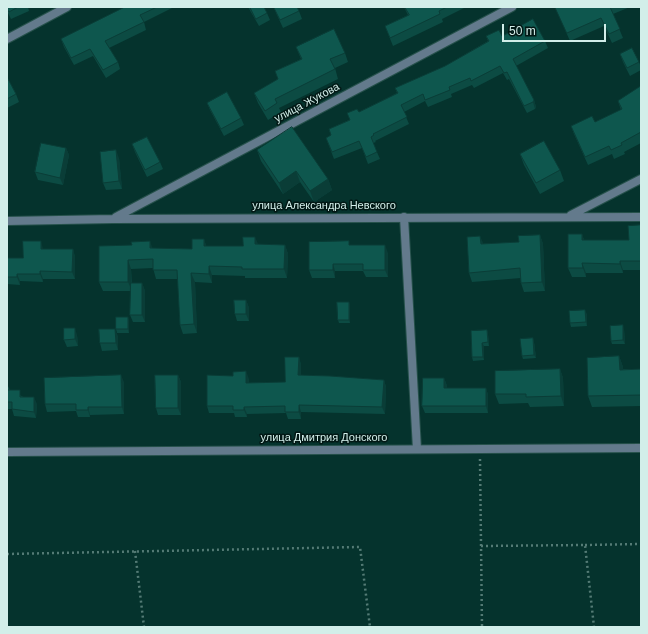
<!DOCTYPE html>
<html>
<head>
<meta charset="utf-8">
<style>
  body { margin:0 }
  #map { position:relative; width:648px; height:634px; overflow:hidden; background:#05332d; font-family:Helvetica,sans-serif }
  canvas { display:block }
  .frame { position:absolute; inset:0; border:8px solid #d2eee9; pointer-events:none }
  .scale { position:absolute; left:502px; top:24px; width:104px; height:18px; box-sizing:border-box; border:2px solid #d2eee9; border-top:0; padding-left:5px; font-size:12px; line-height:14px; white-space:nowrap; color:#d2eee9; -webkit-text-stroke:3px #021815; paint-order:stroke }
</style>
</head>
<body>
<div id="map">
<canvas width="648" height="634"></canvas>
<div class="frame"></div>
<div class="scale">50 m</div>
</div>
<script>
const ctx = document.querySelector('canvas').getContext('2d');
ctx.lineJoin = 'round';
function trace(path, color, width, dash) {
  ctx.strokeStyle = color;
  ctx.lineWidth = width;
  ctx.lineCap = dash ? 'butt' : 'round';
  ctx.setLineDash(dash || []);
  ctx.stroke(path);
}
function paint(path, color) {
  ctx.fillStyle = color;
  ctx.fill(path, 'evenodd');
}
function drawText(font, color, halo, rows, align = 'center') {
  ctx.font = font + ' Helvetica,sans-serif';
  ctx.lineWidth = 3;
  ctx.setLineDash([]);
  ctx.textBaseline = 'middle';
  ctx.strokeStyle = halo;
  ctx.fillStyle = color;
  for (const [text, x, y, turn = 0] of rows) {
    ctx.save();
    ctx.translate(x, y);
    ctx.rotate((+turn || 0) * Math.PI / 180);
    ctx.textAlign = isNaN(turn) ? turn : align;
    if (halo) ctx.strokeText(text, 0, 0);
    ctx.fillText(text, 0, 0);
    ctx.restore();
  }
}
const service = new Path2D(`
  M404,217L417,449`);
const minor = new Path2D(`
  M7,39L67,7
  M571,215L641,179
  M116,217L512,7
  M7,221L113,219L641,217
  M7,452L641,448`);
trace(service, '#26514b', 10);
trace(minor, '#26514b', 10);
trace(new Path2D(`
  M480,459L482,627
  M585,545L641,544
  M481,546L585,545L594,627
  M135,551L144,627
  M7,554L360,547L370,627`), '#547b75', 2.5, [2, 3]);
trace(service, '#637a8c', 8);
trace(minor, '#637a8c', 8);
paint(new Path2D(`
  M7,7H28L29,11L11,19L7,11Z
  M125,7H171L172,8L144,22L146,30L109,48L118,62L120,69L106,78L93,56L74,65L64,47L61,39Z
  M248,7H264L267,13L270,20L259,26Z
  M404,7H466L442,19L443,22L393,46L385,26L408,15Z
  M555,7H630L613,14L623,38L612,43L604,26L570,41Z
  M274,8L299,11L302,19L283,28L277,15Z
  M486,36H502L545,41L548,48L516,66L534,100L536,107L535,109L527,113L509,79L507,80L503,73L474,88L472,85L451,94L452,97L428,107L425,101L404,112L409,124L375,141L376,142L373,143L380,159L368,164L362,148L334,159L326,138L331,136L329,129L349,120L359,112L397,93L395,88L445,66L488,41Z
  M296,47L345,53L348,62L335,68L338,79L279,108L281,112L268,120L258,103L254,93L278,79L275,71L301,59Z
  M620,54L639,62L641,67V70L630,76L623,62Z
  M7,77L16,94L19,102L7,108Z
  M641,86V143L624,152L625,154L614,159L612,154L588,165L574,134L571,126L595,122L621,110L618,101Z
  M207,103L241,118L244,125L224,136L210,110Z
  M132,144L160,162L163,169L147,177L135,152Z
  M66,148L69,155L63,185L38,180L35,172Z
  M257,150L328,179L332,190L314,202L300,182L283,194L261,161Z
  M520,154L560,170L564,181L540,194L524,165Z
  M119,158L122,189L106,190L103,183Z
  M641,225V270H623V273H586V277H572L568,268L582,234L584,240H629Z
  M540,235L543,244L545,291L524,292L521,283V278L472,282L469,273L483,244L519,242Z
  M204,239L206,246H243L258,244L285,245L288,254L287,278H245V276L212,275V283L195,282L197,333L183,334L180,325L178,279H156L153,268L131,269L132,283H142L145,291V322H133L130,315L131,291H103L99,282L132,245L153,248L192,249Z
  M350,245L388,253V277H366L363,271H335V278H312L309,270Z
  M43,249H73L75,257V279H43V282L20,281V285L7,284V258H23Z
  M246,300L249,308V321H237L235,314Z
  M349,302L350,306V323H339L338,320Z
  M587,314V326L571,327L570,323Z
  M128,317L129,321V333H117L116,329Z
  M624,329L625,344H612L611,341Z
  M487,330L488,334L489,346H484V360L473,361L472,357Z
  M77,335L78,346L67,347L64,340Z
  M118,336V350L102,351L100,343Z
  M533,338L534,342L536,358L523,359L522,356Z
  M619,356L623,367V369H641V406L592,407L588,396Z
  M299,357L301,365V375L384,380L386,387L385,414L301,412V419H288L286,413L247,414V417H235L234,413H209L207,406L233,376L249,379V383L285,382Z
  M560,369L563,378L564,406L530,407L528,403L499,404L495,394Z
  M178,375L181,382V415H158L156,408Z
  M444,378L447,386V388H486L488,395V413H425L422,406Z
  M124,382V414L90,415V417H78L76,411L47,412L45,404Z
  M7,384L10,390L37,404L36,418L14,416L12,409H7Z`), '#0c4b43');
paint(new Path2D(`
  M534,100L536,107L535,109L533,102Z
  M66,148L69,155L63,185L60,178Z
  M116,150L119,158L122,189L119,181Z
  M296,171L300,182L283,194L279,183Z
  M328,179L332,190L314,202L310,191Z
  M582,234L585,243L582,240Z
  M540,235L543,244L545,291L542,282Z
  M480,236L484,245L481,244Z
  M255,237L259,246L255,244Z
  M204,239L207,248L204,246Z
  M41,241L43,249V256L41,249Z
  M150,241L153,250L150,248Z
  M285,245L288,254L287,278L284,269Z
  M385,245L388,253V277L385,270Z
  M73,249L75,257V279L72,272Z
  M128,260L131,269L132,291L128,282Z
  M620,261L623,270V273L620,264Z
  M582,263L586,273V277L583,268Z
  M333,264L335,271V278L333,270Z
  M209,266L212,275V283L209,274Z
  M40,271L43,279V282L40,274Z
  M191,273L195,282L197,333L194,324Z
  M17,274L20,281V285L17,277Z
  M142,283L145,291V322L142,315Z
  M246,300L249,308V321L246,314Z
  M349,302L350,306V323L349,320Z
  M585,310L587,314V326L586,322Z
  M128,317L129,321V333L128,329Z
  M623,325L624,329L625,344L623,340Z
  M75,328L77,335L78,346L75,339Z
  M115,329L118,336V350L116,343Z
  M487,330L488,334L489,346L488,342Z
  M533,338L534,342L536,358L534,355Z
  M482,343L484,346V360L483,357Z
  M619,356L623,367L624,380L620,370Z
  M299,357L301,365V383L298,375Z
  M560,369L563,378L564,406L561,396Z
  M246,371L249,379V390L246,383Z
  M121,375L124,382V414L122,407Z
  M178,375L181,382V415L178,408Z
  M444,378L447,386V395L444,388Z
  M384,380L386,387L385,414L382,407Z
  M486,388L488,395V413L486,406Z
  M34,397L37,404L36,418L34,412Z
  M299,405L301,412V419L299,412Z
  M88,407L90,415V417L88,410Z
  M244,407L247,414V417L244,410Z`), '#0a3d37');
const building = new Path2D(`
  M7,7H18L9,12L7,9Z
  M125,7H157L140,15L144,22L105,41L118,62L103,70L90,49L71,58L61,39Z
  M250,7H264L267,13L256,19Z
  M276,7H297L299,11L280,20L274,8Z
  M405,7H447L439,11L440,14L390,38L385,26L409,15Z
  M555,7H610L620,29L609,34L601,18L567,33Z
  M533,19L545,41L513,59L534,100L533,102L524,106L507,72L504,73L500,66L471,81L470,78L449,87L450,90L425,100L423,94L401,105L407,117L373,134L374,135L371,137L377,152L366,157L359,141L332,152L326,138L331,135L329,129L350,120L347,113L357,109L359,112L398,93L395,88L445,66L489,41L486,36L499,30L502,36Z
  M334,29L345,53L330,59L335,69L275,99L277,103L265,111L254,93L278,79L275,71L302,59L296,47Z
  M632,48L639,62L627,68L620,54Z
  M7,77L16,94L7,99Z
  M641,86V132L621,143L622,145L611,150L609,146L585,157L571,126L592,116L595,122L622,109L618,101Z
  M227,92L241,118L221,129L207,103Z
  M292,127L328,179L310,191L296,171L279,183L257,150Z
  M147,137L160,162L145,170L132,144Z
  M544,141L560,170L536,183L520,154Z
  M41,143L66,148L60,178L35,172Z
  M116,150L119,181L103,183L100,152Z
  M641,225V261H620V264L582,263L583,268H568V234H582V240H629L628,226Z
  M540,235L542,282L521,283L520,268L469,273L467,237L480,236L481,244L519,242L518,236Z
  M243,237H255V244L285,245L284,269H242V267L209,266V274L191,273L194,324L180,325L177,270H153V259L128,260V282H99V246L132,245L131,242L150,241V248L192,249V239H204V246H243Z
  M23,241H41V249H73L72,272L40,271V274H17V277H7V258H23Z
  M349,241V245H385V270H363V264H333V270H309V242Z
  M131,283H142V315H130Z
  M234,300H246V314H235Z
  M337,302H349V320H338Z
  M585,310L586,322L570,323L569,311Z
  M116,317H128V329H116Z
  M623,325V340L611,341L610,326Z
  M64,328H75V339L64,340Z
  M99,329H115L116,343H100Z
  M487,330L488,342L482,343L483,357H472L471,331Z
  M533,338L534,355L522,356L520,339Z
  M619,356L620,370L641,369V395L588,396L587,358Z
  M285,357H299L298,375L330,376L384,380L382,407L299,405V412H285V406L244,407V410H233V406H207V375L233,376V372L246,371V383L285,382Z
  M560,369L561,396L526,397V394H495V371Z
  M121,375L122,407H88V410H76V404H45L44,378Z
  M155,375H178V408H156Z
  M423,378H444V388H486V406H422Z
  M7,384V390H20V397H34V412L12,409V402H7Z`);
paint(building, '#0e574e');
trace(building, '#0a3d37', 1);
drawText('11px', '#d2eee9', '#021815', [
  ["улица Жукова",307,103,-28],
  ["улица Александра Невского",324,206],
  ["улица Дмитрия Донского",324,438]
]);
</script>
</body>
</html>
